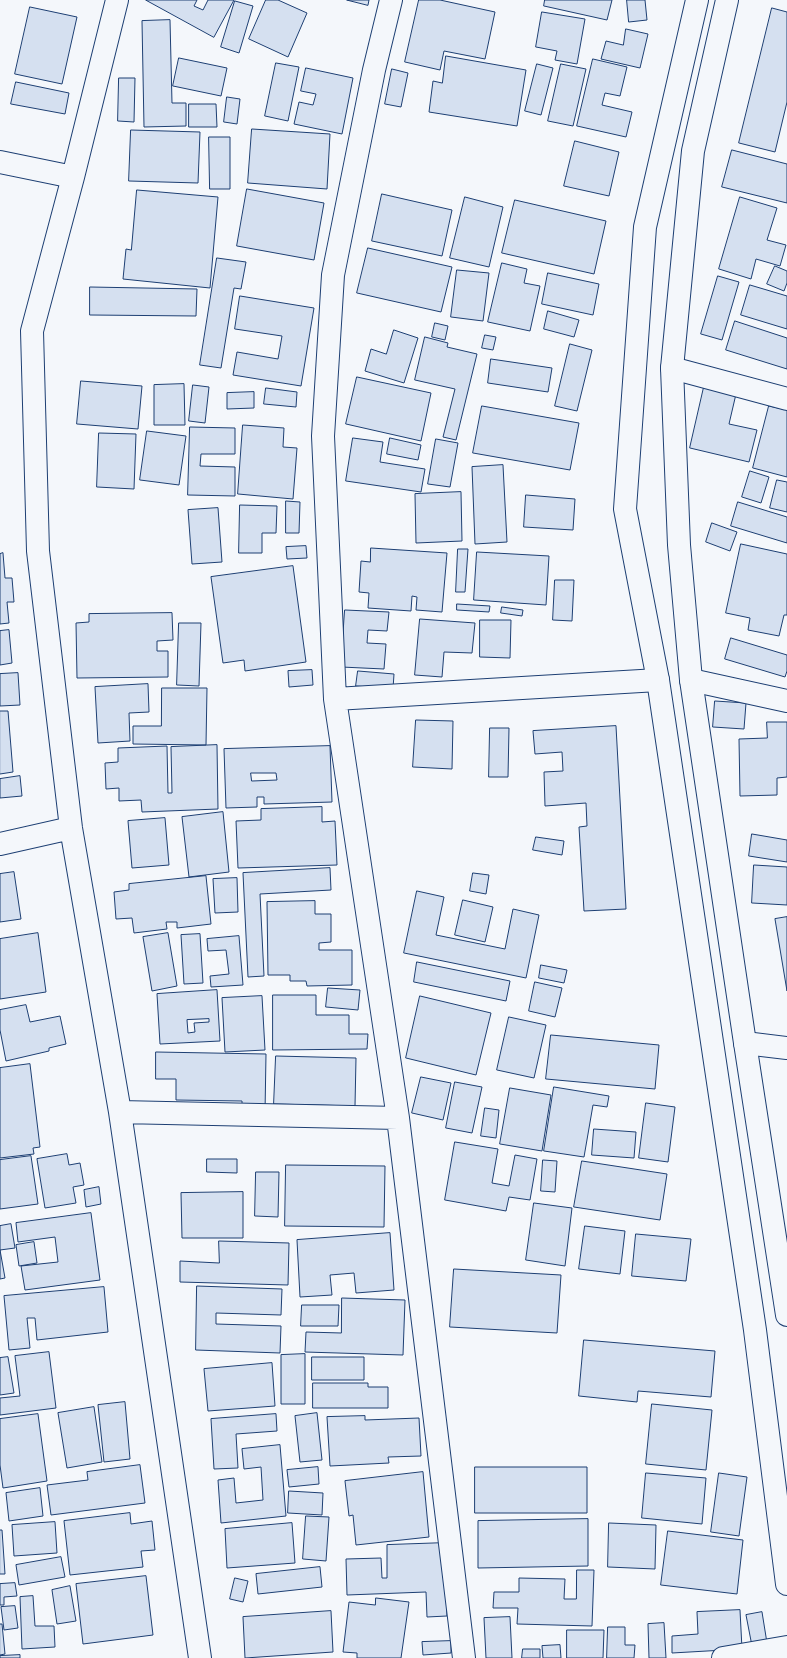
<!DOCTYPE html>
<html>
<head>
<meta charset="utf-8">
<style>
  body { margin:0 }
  canvas { display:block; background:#f4f7fb }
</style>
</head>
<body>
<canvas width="787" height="1658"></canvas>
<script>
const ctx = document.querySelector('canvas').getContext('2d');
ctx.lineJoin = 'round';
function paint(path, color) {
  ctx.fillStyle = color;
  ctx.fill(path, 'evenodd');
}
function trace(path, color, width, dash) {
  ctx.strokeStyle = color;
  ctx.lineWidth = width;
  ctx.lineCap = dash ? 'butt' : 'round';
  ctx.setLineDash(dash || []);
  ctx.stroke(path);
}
const building = new Path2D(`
  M146,0H197L194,6L203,10L208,0H234L214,37Z
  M266,0H278L307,13L288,57L249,39Z
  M347,0H369L368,5Z
  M419,0H440L495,12L485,59L444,51L440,70L405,62Z
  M545,0H612L607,20L544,6Z
  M627,0H645L647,20L629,22Z
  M235,1L253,6L239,53L221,47Z
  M30,7L77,17L62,84L15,74Z
  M772,8L787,12V102L775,152L739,143Z
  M542,12L585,19L577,64L555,60L557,51L536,47Z
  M170,20L172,103H186V126L144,127L142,21Z
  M626,29L648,34L640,68L601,59L606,41L623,45Z
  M446,56L526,70L517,126L429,112L433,81L442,83Z
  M179,58L227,68L221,96L173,86Z
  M593,59L627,67L620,96L605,93L602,105L632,112L626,137L577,126Z
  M276,63L299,67L288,121L265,116Z
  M537,64L553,68L541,115L525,111Z
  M561,64L586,69L573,126L548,121Z
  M306,68L353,78L342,134L294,124L299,102L313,105L316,94L301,91Z
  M392,69L408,73L401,107L385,104Z
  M119,78H135L134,122L118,121Z
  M16,82L69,93L65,114L11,104Z
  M227,97L240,99L237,124L224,122Z
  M189,104H216L217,127H189Z
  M252,129L330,134L327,189L248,183Z
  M131,130L200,132L198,183L129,181Z
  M209,137H230V189H210Z
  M575,141L619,152L609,196L564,186Z
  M732,150L787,164V203L722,187Z
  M247,189L324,203L314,260L237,246Z
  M137,190L218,197L210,288L123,279L126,249L131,250Z
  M382,194L452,210L442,256L372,241Z
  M465,197L503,207L489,267L450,258Z
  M740,197L777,208L767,240L786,245L780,266L756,259L751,279L719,269Z
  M515,200L606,221L594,274L502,253Z
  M368,248L452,267L441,312L357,293Z
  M217,258L246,262L241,289L234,288L221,368L200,365Z
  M502,263L527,269L524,283L540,286L530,331L488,322Z
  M775,266L787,271V283L784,291L767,284Z
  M457,270L489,273L483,321L451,317Z
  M548,273L599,284L593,315L542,304Z
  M718,276L739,282L722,340L701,334Z
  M750,285L787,296V329L741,315Z
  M90,287L197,289L196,316L90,315Z
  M240,296L314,308L301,386L233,375L237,352L278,359L282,336L235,329Z
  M548,311L579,320L574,337L544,329Z
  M735,321L787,338V369L726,350Z
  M435,323L448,326L445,340L432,337Z
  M394,330L418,338L404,383L365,371L371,349L386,354Z
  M485,335L496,337L493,350L482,348Z
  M425,337L448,343L447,347L477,354L456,440L443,437L455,389L415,380Z
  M570,344L592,350L577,411L555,406Z
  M491,359L552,368L548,392L488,383Z
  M357,377L431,393L421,441L346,424Z
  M81,381L142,386L138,429L77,424Z
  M184,384L185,425H154V385Z
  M193,385L209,387L205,423L189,421Z
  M704,387L736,394L729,424L757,430L749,462L690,448Z
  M266,388L297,392L296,407L264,404Z
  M254,392V408L227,409V393Z
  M482,406L579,423L570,470L473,453Z
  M769,406L787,410V477L753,468Z
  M243,425L284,428L283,447L297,448L293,499L238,494Z
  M190,427L235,428V454H201L200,466L235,467V496L188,495Z
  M147,431L186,436L179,485L140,480Z
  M99,433L136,434L134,489L97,487Z
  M353,438L383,442L380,462L425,469L421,492L346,481Z
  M390,438L421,445L418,460L387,454Z
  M436,439L458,443L450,487L428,484Z
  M503,465L507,542L475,544L472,467Z
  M750,471L769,477L761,503L742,497Z
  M777,480L787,482V512L770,508Z
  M461,492L462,541L416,543L415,494Z
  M526,495L575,499L573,530L524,527Z
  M286,501L300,502L299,533H286Z
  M738,502L787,517V543L731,526Z
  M240,505L277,506L276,533H262V553H239Z
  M218,508L222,562L192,564L188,510Z
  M712,523L737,532L730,551L706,542Z
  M741,544L787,554V615H784L779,636L748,630L750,618L726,613Z
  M306,546L307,558L287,559L286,547Z
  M371,548L447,553L442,612L416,610L417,597L412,596L411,611L368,608L369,593L359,592L361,561L370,562Z
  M458,549H468L465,592H456Z
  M477,552L549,556L546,605L474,600Z
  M3,553L5,578H12L14,602H7L9,623L0,624V554Z
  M293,566L306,662L245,671L244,660L223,663L211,577Z
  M555,580H574L572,621L553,620Z
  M457,604L490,606L489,612L457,610Z
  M502,607L523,610L522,616L501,613Z
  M345,610L389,612L387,631L368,630L367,643L386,644L384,669L341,667Z
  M172,613L173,640L157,641V651H168V677L77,678L76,623L89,622V614Z
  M420,619L475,623L472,653L444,652L442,677L415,675Z
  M480,620H511L510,658L480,657Z
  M179,623H201L199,686L177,685Z
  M9,630L12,663L0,665V631Z
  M731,638L787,655V671L785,677L725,659Z
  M312,670L313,685L289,687L288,671Z
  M358,671L394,674L393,689L356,686Z
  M18,673L20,705L0,706V674Z
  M148,684L149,712L129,713L130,741L98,743L95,687Z
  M162,688H207L206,745L133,744V726H161Z
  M715,701L746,703L744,729L713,727Z
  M0,711H8L13,772L0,774Z
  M416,720L453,721L452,769L413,767Z
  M767,722H787V777L777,778V795L740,796L739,739L767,738Z
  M616,726L626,909L584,911L579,827L587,826L586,803L545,806L544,772L563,771L562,752L535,754L533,731Z
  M490,728H509L508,777H489Z
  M217,745L218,809L142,812L141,800L119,801V788L106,789L105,763L118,762V748L167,746L168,793H172L171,747Z
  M330,746L332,802L264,804V797H257V807L226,808L224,749ZM251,773H276L277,780L252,781Z
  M20,776L22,796L0,798V779Z
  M322,807V822L335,821L337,865L238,868L236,821L261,820V809Z
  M223,812L229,872L189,877L182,817Z
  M165,818L169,865L132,868L128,821Z
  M752,834L787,840V862L749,856Z
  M536,837L564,841L562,855L533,850Z
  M754,865L787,867V905L752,903Z
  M330,868L331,890L260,894L264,976L248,977L243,873Z
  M14,872L21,919L0,922V874Z
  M473,873L489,875L486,894L470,891Z
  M206,876L211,924L177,928V922H166L167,929L134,933L132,918L116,919L114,892L129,890V884Z
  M237,878L238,912L215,913L213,879Z
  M417,891L444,897L436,935L505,949L513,909L539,915L526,978L404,953Z
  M463,900L493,907L485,942L455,935Z
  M315,901V914H331V942L319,943V950H352V985L307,986L306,981H290V975H268L267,902Z
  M787,917V991L775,919Z
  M38,933L46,992L0,999V939Z
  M168,933L177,986L152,991L143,937Z
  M200,934L203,983L184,984L181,935Z
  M239,936L243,985L211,987L210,976L229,974L226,950L208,951L207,939Z
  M417,962L510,981L506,1001L414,982Z
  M541,965L567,970L564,983L539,978Z
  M535,982L562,988L555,1017L529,1011Z
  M328,988L360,990L358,1010L326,1007Z
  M217,990L220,1041L160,1044L157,994ZM209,1019V1022L194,1023L195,1032L188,1033L187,1020Z
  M273,995H316V1015H349V1034H368L367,1049L273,1050Z
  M262,996L265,1050L225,1052L222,998Z
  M420,996L491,1013L476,1075L406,1058Z
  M26,1005L30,1022L60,1016L66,1044L49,1048V1051L6,1061L0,1030V1010Z
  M509,1017L546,1025L534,1078L497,1070Z
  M551,1035L659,1045L655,1089L546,1079Z
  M156,1052L266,1054L265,1113L242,1112V1101L176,1100V1079H156Z
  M276,1056L356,1058L355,1106L274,1104Z
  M30,1064L40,1147L33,1148L34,1154L0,1158V1068Z
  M421,1077L451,1083L443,1120L412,1113Z
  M455,1082L482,1087L472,1133L446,1128Z
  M554,1087L609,1096L607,1107L593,1105L584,1157L544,1151Z
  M510,1088L551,1095L542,1151L500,1144Z
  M646,1103L675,1107L668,1162L639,1158Z
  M485,1108L499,1110L496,1138L481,1136Z
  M594,1129L636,1132L634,1158L592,1155Z
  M455,1142L498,1149L492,1183L509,1186L515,1155L537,1159L530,1200L509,1197L506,1211L445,1200Z
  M67,1154L69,1165L80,1163L84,1185L73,1187L76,1203L45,1208L37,1159Z
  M31,1156L38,1204L0,1209V1160Z
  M207,1159H237V1173L207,1172Z
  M543,1160L557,1161L555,1192L541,1191Z
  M582,1161L667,1174L660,1220L574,1207Z
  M286,1165L385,1166L384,1227L285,1226Z
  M256,1172H279L278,1217L255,1216Z
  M99,1187L101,1204L86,1207L84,1190Z
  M243,1192V1238H182L181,1193Z
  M534,1203L572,1208L565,1266L526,1260Z
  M91,1213L100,1280L25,1290L21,1266L58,1262L55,1237L18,1242L16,1223Z
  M11,1224L15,1248L0,1250L5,1278L0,1279V1226Z
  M585,1226L625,1231L620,1274L579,1269Z
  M390,1233L394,1290L356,1293L354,1273L330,1275L332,1295L300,1297L297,1240Z
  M636,1234L691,1239L686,1281L632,1276Z
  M219,1241L289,1243L288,1285L180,1282V1261L219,1263Z
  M34,1242L37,1263L19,1266L16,1245Z
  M454,1269L561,1275L557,1333L450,1327Z
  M197,1286L282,1289L281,1315L216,1313V1324L281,1326L280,1353L196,1350Z
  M104,1287L108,1332L37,1340L35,1318H27L30,1348L9,1350L4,1296Z
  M342,1298L405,1300L403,1355L305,1352L306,1332L341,1333Z
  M302,1305H339L338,1326H301Z
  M584,1340L715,1351L711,1397L638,1391L637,1402L579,1396Z
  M49,1352L56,1408L0,1415V1398L20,1396L15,1356Z
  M305,1354V1404H281V1355Z
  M8,1357L14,1393L0,1395V1358Z
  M312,1357H364V1380H312Z
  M272,1363L275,1406L208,1411L204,1369Z
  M313,1383H368V1387H388V1408H313Z
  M125,1402L130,1459L104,1462L98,1405Z
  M652,1404L712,1410L706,1470L646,1464Z
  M94,1407L102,1462L67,1468L58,1413Z
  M317,1413L322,1460L300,1462L295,1416Z
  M38,1414L47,1481L3,1488L0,1465V1419Z
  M276,1414L277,1431L236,1434L238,1468L214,1469L211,1419Z
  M365,1416V1420L419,1418L421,1456L388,1457L389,1463L330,1466L327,1417Z
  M280,1445L286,1516L221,1523L218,1480L234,1478L236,1503L263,1500L261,1467L244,1469L242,1449Z
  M140,1465L145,1503L51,1515L47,1485L88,1480L87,1472Z
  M318,1467L319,1484L289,1487L287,1470Z
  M475,1467H587V1513H475Z
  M423,1472L429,1537L356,1545L353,1515L349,1516L345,1481Z
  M646,1473L706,1478L702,1524L642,1518Z
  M719,1473L747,1477L739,1536L711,1532Z
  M40,1488L43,1516L9,1521L6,1493Z
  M289,1491L323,1493L322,1515L288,1513Z
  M130,1513L131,1524L152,1521L155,1550L141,1551L143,1567L70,1575L64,1521Z
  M306,1516L329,1517L326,1561L303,1559Z
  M588,1519V1566L478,1568V1521Z
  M55,1522L57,1553L14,1556L12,1525Z
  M292,1523L295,1563L227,1568L225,1529Z
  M609,1523L656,1525L655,1569L608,1567Z
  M0,1530H2L5,1574H0Z
  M668,1531L743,1540L737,1594L661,1585Z
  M445,1543L447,1616L427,1617L426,1592L347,1595L346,1559L381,1558L382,1578H387V1545Z
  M61,1557L65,1577L19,1585L16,1565Z
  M320,1567L322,1587L258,1594L256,1574Z
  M577,1570H594L592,1626L517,1624L518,1608H493L494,1592H519V1578L565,1579L564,1599H576Z
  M146,1576L153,1635L83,1644L76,1584Z
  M235,1578L248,1581L243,1602L230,1599Z
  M15,1583L17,1596L4,1597V1605H0V1584Z
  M70,1586L76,1621L57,1624L52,1590Z
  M33,1596L35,1626H54L55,1647L22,1649L20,1597Z
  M376,1598L409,1602L401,1658H357V1653L343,1652L349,1602L375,1605Z
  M15,1606L18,1628L4,1630L1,1607Z
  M740,1610L742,1649L672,1653V1636L698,1634L697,1612Z
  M331,1611L333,1652L245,1658L243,1617Z
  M762,1612L767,1643L752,1646L746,1615Z
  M510,1617L512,1658H486L484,1618Z
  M664,1623L666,1658H649L648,1624Z
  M0,1624H2L5,1654L0,1655Z
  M608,1627H625V1645H635L634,1658H607Z
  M567,1630H604L603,1658H567Z
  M451,1641V1653L423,1655L422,1642Z
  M560,1645L561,1658H543L542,1646Z
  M523,1649H540V1658H522Z
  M20,1655V1658H0V1656Z`);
paint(building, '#d5e0f0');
trace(building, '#1d3f73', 1);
const minor = new Path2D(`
  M117,0L73,177L32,331L38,551L71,828L120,1112L200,1658
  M391,0L374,70L333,275L323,436L335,699L398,1118L464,1658
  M0,162L73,177
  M672,368L787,399
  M691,680L787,701
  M335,699L658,680
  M0,844L71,828
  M745,1043L787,1048
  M120,1112L398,1118
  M723,1658L787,1647`);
const tertiary = new Path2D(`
  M697,0L645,227L625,509L658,680L755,1330L787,1584
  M727,0L693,151L672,368L679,545L691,680L745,1043L787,1315`);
trace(minor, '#1d3f73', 24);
trace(tertiary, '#1d3f73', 24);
trace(minor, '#f4f7fb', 22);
trace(tertiary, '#f4f7fb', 22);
</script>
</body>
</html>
